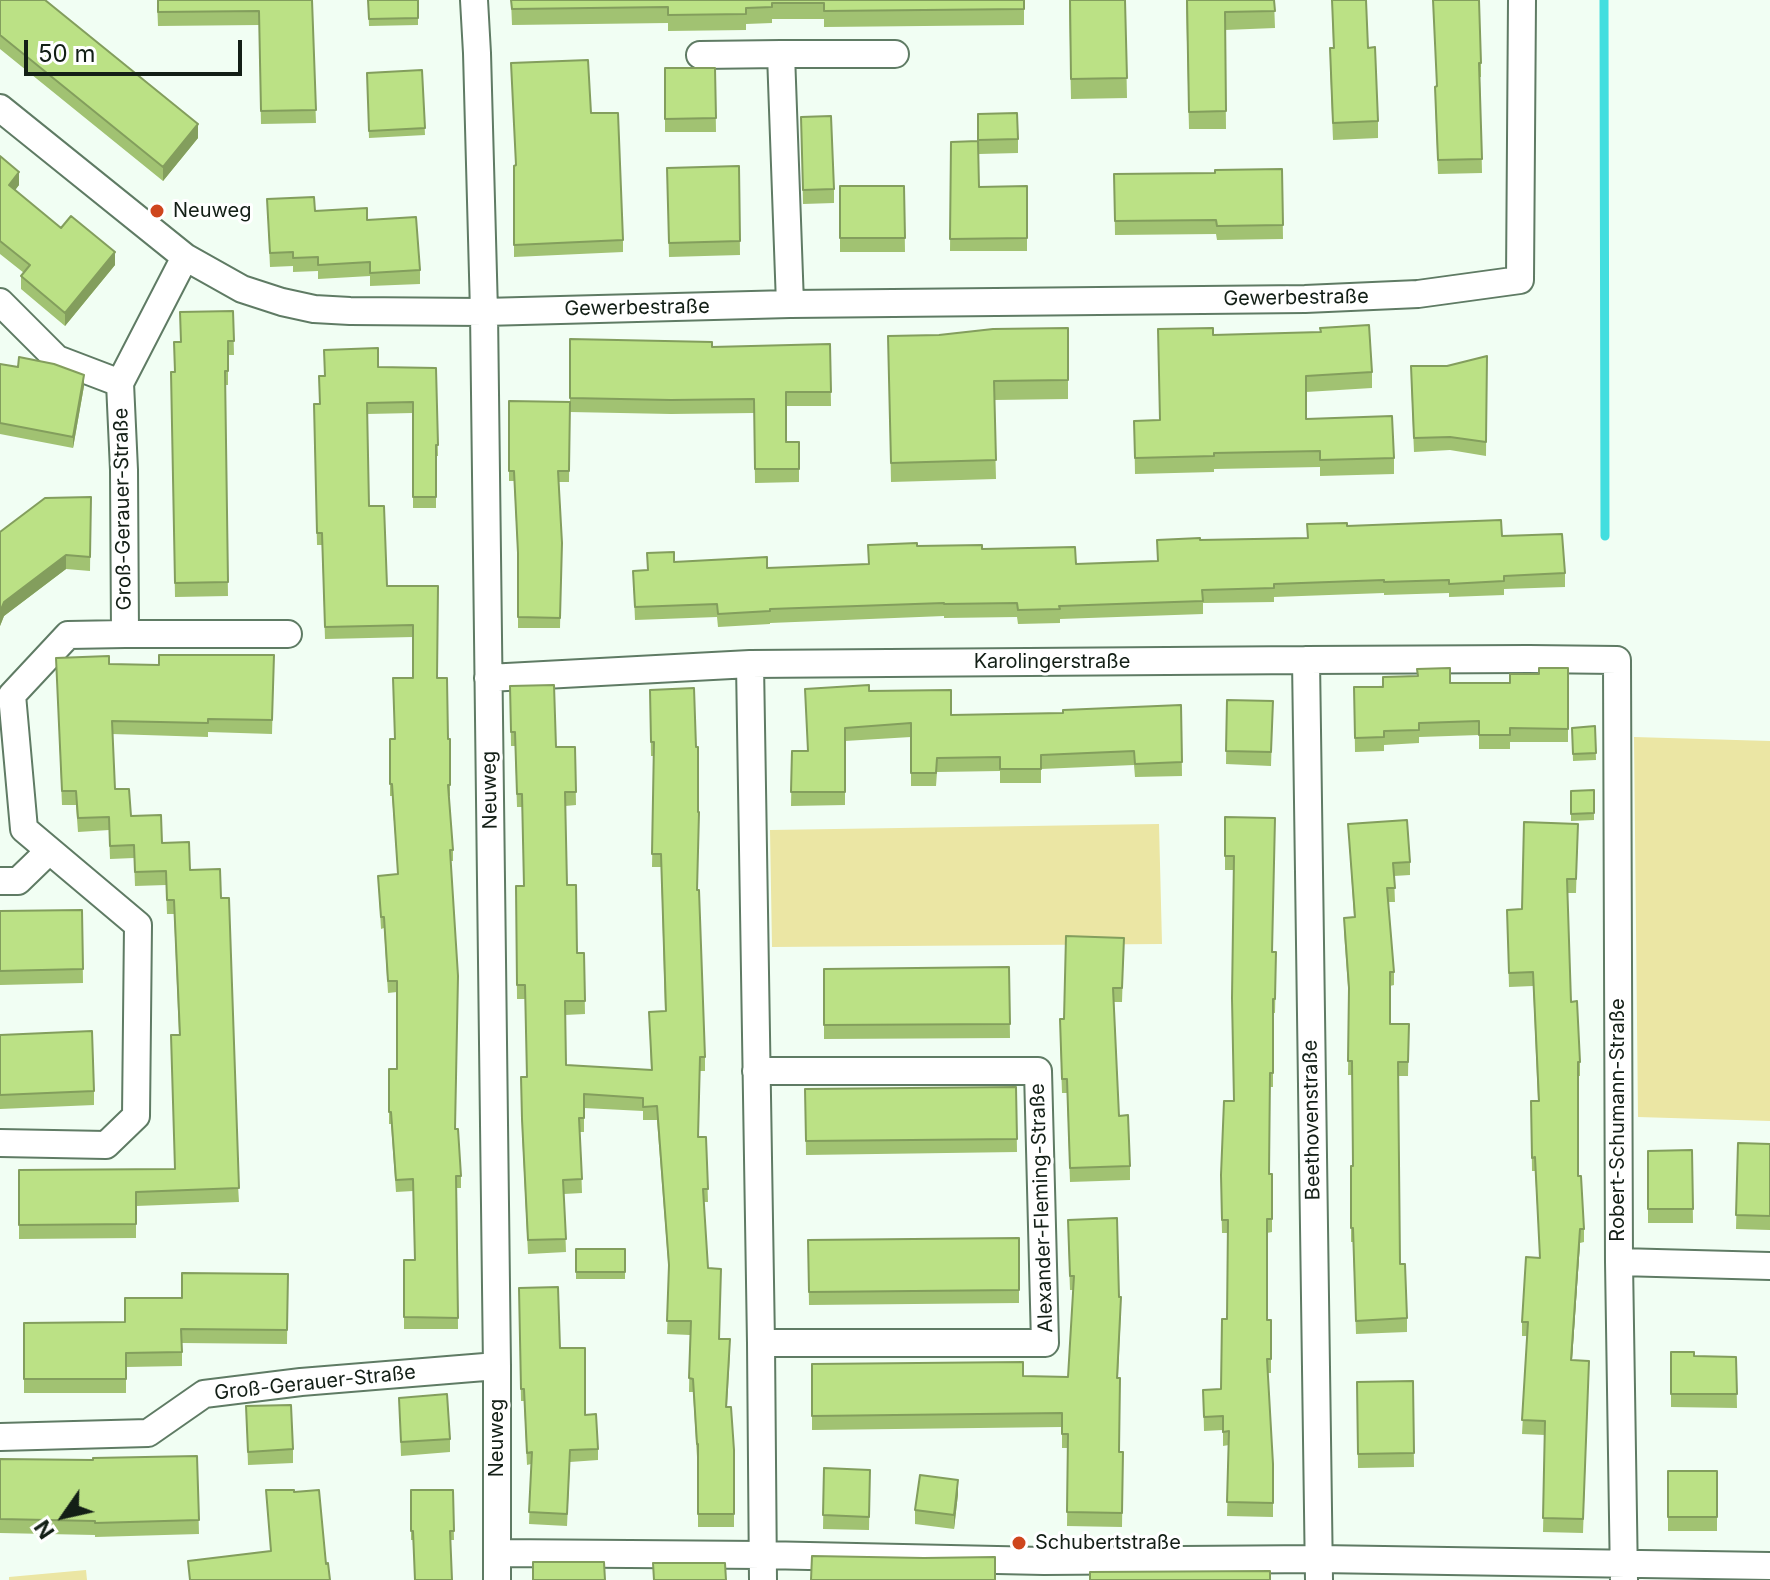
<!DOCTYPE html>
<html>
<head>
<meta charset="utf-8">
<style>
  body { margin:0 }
  #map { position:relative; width:1770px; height:1580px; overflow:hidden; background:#f1fef3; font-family:Inter,sans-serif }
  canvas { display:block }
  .north { position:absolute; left:24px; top:1476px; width:80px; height:80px; -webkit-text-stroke:6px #fff; paint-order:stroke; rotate:236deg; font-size:22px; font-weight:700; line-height:32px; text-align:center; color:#131f16 }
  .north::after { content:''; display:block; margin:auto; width:28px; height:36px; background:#131f16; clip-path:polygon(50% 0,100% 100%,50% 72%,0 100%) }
  .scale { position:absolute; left:24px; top:40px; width:218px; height:36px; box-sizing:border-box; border:4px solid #131f16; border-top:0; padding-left:10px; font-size:24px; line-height:28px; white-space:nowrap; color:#131f16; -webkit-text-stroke:6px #fff; paint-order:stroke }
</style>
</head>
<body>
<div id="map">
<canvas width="1770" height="1580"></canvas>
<div class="north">N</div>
<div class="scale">50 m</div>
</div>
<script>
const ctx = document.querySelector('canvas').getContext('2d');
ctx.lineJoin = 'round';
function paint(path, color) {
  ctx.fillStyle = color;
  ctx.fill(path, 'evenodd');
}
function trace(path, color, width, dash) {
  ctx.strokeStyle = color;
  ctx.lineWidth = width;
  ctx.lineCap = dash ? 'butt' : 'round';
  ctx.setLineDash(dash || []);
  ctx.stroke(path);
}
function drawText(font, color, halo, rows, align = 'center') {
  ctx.font = font + ' Inter,sans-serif';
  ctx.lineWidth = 6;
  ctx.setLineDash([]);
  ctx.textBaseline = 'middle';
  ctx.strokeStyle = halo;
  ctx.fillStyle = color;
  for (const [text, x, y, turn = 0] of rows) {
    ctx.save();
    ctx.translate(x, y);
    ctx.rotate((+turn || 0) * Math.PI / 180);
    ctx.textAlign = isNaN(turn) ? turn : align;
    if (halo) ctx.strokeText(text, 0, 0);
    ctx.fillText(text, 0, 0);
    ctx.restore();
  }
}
paint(new Path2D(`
  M1634,737L1770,741V1121L1638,1117Z
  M1159,824L1162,944L772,947L770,830Z
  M86,1570L87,1580H9V1577Z`), '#ebe6a4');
trace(new Path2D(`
  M1604,0L1605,536`), '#42dedf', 9);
const minor = new Path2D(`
  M474,0L477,53L484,312L497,1366V1580
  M781,54H895
  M700,55L781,54L790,304
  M0,108L185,257L242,289L282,302L314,309L350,311L484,312L790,304L1305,299L1418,294L1520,280L1522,0
  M0,302L57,359L120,383
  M125,634H288
  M1306,660L1319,1580
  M750,664L761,1343L763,1580
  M488,678L750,664L1306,660L1529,659L1617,660L1619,1262L1624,1580
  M0,881H18L49,851
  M756,1071H1038L1045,1343H761
  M0,1143L106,1145L136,1116L138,925L24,829L12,695L68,635L125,634L124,470L120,383L185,257
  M1619,1262L1770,1266
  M0,1437L148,1433L204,1394L301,1382L497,1366
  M497,1553L762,1555L1044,1561L1319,1559L1770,1566`);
trace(minor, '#5f7b64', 30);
trace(minor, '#fff', 26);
paint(new Path2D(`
  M0,0L198,138L163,181L0,49Z
  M157,0H312L316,123L261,124L259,25L158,26Z
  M368,0H418V25L369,26Z
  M511,0H1024V25L824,27V19H772V23L746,24V30L668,31V23L512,25Z
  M1069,0H1125L1127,98L1071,99Z
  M1186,0H1274L1275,28L1225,30L1226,129H1189Z
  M1332,0H1366L1368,48L1378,121V138L1333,140L1330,66V48H1333Z
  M1481,63V77H1480L1482,173L1438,174L1435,100L1436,87Z
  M665,68H715L716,132H665Z
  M422,70L425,135L369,138L367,73Z
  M591,113L623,240V252L514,257V166Z
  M978,114L1018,139V153L979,154V187L1027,186V251H950L951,142L978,141Z
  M801,117L834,189V203L803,204Z
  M0,156L19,185L15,190L61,228L115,265L65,326L21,289V276L24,273L0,254Z
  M739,166L740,255L669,257L667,168Z
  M1282,169L1283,239L1217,240L1216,234L1115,235L1114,174L1215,173Z
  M840,186H904L905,252H840Z
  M267,199L315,211L367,220L420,270V284L370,286V276L318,279V271L293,272V266L270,267Z
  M233,311L234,355H228V385H225L228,596L175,597L171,372H175L180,342Z
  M1068,328V399L994,400L996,479L891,482L888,336L939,335Z
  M1213,335L1372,372V388L1306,392V419L1394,458V474L1320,476V467L1214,469V472L1135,474L1134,421L1160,420Z
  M570,339L712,347L830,344L831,406H786V442H799V482L755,483L754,413L671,414L570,412Z
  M1487,356L1486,456L1450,450L1414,452L1411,380L1447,366Z
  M0,364L84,386L73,448L0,434Z
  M378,367L436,368L438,456H436V508H413V413L367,414L369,506L387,586H438L437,678L448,739H450V796H449L453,850V861H450L455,1129L461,1176V1188H457L458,1329H404V1260H415L413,1191L396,1192L391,1124H389V1069H397V992L388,993L384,928L381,929L378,876L398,874L392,796H390V739H394L413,678V637L325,639L322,545H317L314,416L320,404Z
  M509,401L570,402L569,482H559L562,543L560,628H518V563L514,481H509Z
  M91,497L90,571L66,569L4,616L0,626V532Z
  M1347,526L1502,536L1565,573V587L1504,589V595L1449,597V593L1384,595V593L1274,597V602L1203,603V614L1060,619V623L1018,624L1017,617L944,618V616L770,623V624L718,627L717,617L635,620L633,571L647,570V553L674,562L767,568L869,564L917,546L982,549L1076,564L1158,561L1157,540L1307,538Z
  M274,655L272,734L208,732V737L112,734L115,789L131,816L221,898L239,1202L136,1206V1238L19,1239V1170L175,1169L179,1035L174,914H167L166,885L135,886L134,858L110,859L109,830L78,832L76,805H62L56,658L109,664L159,665Z
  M1568,668V742H1510V749H1479V735L1419,737V743L1384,745V751L1355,752L1354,687L1450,683H1510L1539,674Z
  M510,686L556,747H575L576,805L565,806L567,885L577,953H584L585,1014L565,1015L566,1065L651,1070L649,1012L665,1011L661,867H652L654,756H651L650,690L698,890L705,1057V1071H700L698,1137H706L708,1202H704L708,1268L719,1339L730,1353L727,1407L734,1450V1527H698V1457H697L693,1392H689L690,1335L667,1334L669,1274L657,1120H643V1111L584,1108V1132H580L582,1193L564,1194L566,1252L528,1254L522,1132L521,1077H527L525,999H517L516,886H524L522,807H517L515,746H511Z
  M869,691L951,715L1063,713L1181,705L1182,776L1135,777L1134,765L1041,769V783H1000V771L937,772L936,786H911V737L845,741V805L791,806L792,751H807Z
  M1227,700L1273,701L1271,766L1226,764Z
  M1595,726L1596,760L1573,761L1572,728Z
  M1594,790V820L1571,821V791Z
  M1225,817L1276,966L1275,1013H1273V1087H1270L1269,1174H1272V1232L1267,1233V1320H1271V1373H1268L1273,1464V1517L1227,1516L1229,1445L1223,1446V1430L1204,1431L1203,1390L1221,1389L1227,1319V1233H1222L1221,1189L1234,1101L1233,870H1225Z
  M1348,824L1410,862V875L1394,876L1395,902H1388L1394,972V985L1390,986V1024H1409L1408,1076H1398L1400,1264L1407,1318V1332L1356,1334L1353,1242H1351V1166H1353L1352,1075H1348L1349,1000L1344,932V918L1354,917Z
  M1578,824L1576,893H1567L1571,1002L1580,1062V1076H1578V1176L1584,1229V1242L1580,1243L1572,1360L1589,1361L1583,1533L1543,1532L1545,1435L1522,1434L1527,1336H1522V1322L1540,1258L1535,1171H1532L1531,1101H1538L1533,986L1509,987L1507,910L1522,909Z
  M82,910L83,983L0,985V911Z
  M1124,938L1122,1002H1114L1119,1116L1130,1166V1180L1070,1182L1067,1093H1062L1060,1033L1064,1019Z
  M1009,967L1010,1038L824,1039V969Z
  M0,1035L94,1091V1105L0,1109Z
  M1016,1087L1017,1152L806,1155L805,1089Z
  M1738,1143L1770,1144V1230L1736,1229Z
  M1692,1150L1693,1223H1648V1151Z
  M1068,1233L1119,1297L1121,1311L1118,1378L1119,1452H1123L1122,1527L1067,1526L1068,1448H1062V1427L812,1430V1364L1023,1376L1068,1377L1073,1290H1070Z
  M1019,1238V1303L809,1305L808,1240Z
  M576,1249H625V1279H576Z
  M288,1274L287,1344L182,1343V1366L126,1367V1393H24V1323L125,1322L182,1298Z
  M519,1288L560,1348L598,1449V1460L570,1462L567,1526L529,1524L531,1464L527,1465L524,1401H521Z
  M1671,1352L1694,1356L1736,1357L1737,1408L1671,1407Z
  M1413,1381L1414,1467L1358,1468L1357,1382Z
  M399,1398L450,1439V1452L401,1456Z
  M246,1406L293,1449V1463L248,1465Z
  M197,1456L199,1534L95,1537V1535L0,1533V1459L93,1460Z
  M824,1468L870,1470L869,1530L823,1529Z
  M1668,1471H1717V1531H1668Z
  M411,1490H453L454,1540H411Z
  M958,1494L954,1529L915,1524V1510Z`), '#a1c272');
paint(new Path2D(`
  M198,124V138L163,181V167Z
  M19,172V185L9,198V185Z
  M115,252V265L65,326V313Z
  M84,375V386L73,448V437Z
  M66,555V569L4,616L0,626V612L4,602Z
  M1580,1229V1243L1571,1374V1360Z
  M958,1480V1494L954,1529V1515Z`), '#839e5d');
const building = new Path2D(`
  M0,0H45L198,124L163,167L0,35Z
  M158,0H312L316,110L261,111L259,11L158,12Z
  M368,0H418V18L369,19Z
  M511,0H1024V9L824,11V3H772V7L746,8V14L668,15V7L512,9Z
  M1070,0H1125L1127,78L1071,79Z
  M1187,0H1274L1275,11L1225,12L1226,111L1189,112Z
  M1332,0H1366L1368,48L1375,47L1378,121L1333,123L1330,48H1334Z
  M1433,0H1479L1481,63H1479L1482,159L1438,160L1435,87L1437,86Z
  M588,60L591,113H618L623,240L514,245V166L516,165L511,63Z
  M665,68H715L716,118L665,119Z
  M422,70L425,128L369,131L367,73Z
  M1017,113L1018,139L978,140V114Z
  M831,116L834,189L803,190L801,117Z
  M978,141L979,187L1027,186V238L950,239L951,142Z
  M0,156L19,172L9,185L61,228L71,216L115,252L65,313L21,276L30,265L0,241Z
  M739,166L740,241L669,243L667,168Z
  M1282,169L1283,225L1217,226L1216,220L1115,221L1114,174L1215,173V170Z
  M840,186H904L905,238H840Z
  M314,197L315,211L367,208V220L416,217L420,270L370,273V262L318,265V257L293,258V252L270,253L267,199Z
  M233,311L234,341H228V371H225L228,582L175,583L171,372H175L174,342H181L180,312Z
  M1369,325L1372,372L1306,376V419L1392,416L1394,458L1320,460V451L1214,453V456L1135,458L1134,421L1160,420L1158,329L1213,328V335L1321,332L1320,328Z
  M1068,328V380L994,381L996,460L891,463L888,336L939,335L993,329Z
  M570,339L712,342V347L830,344L831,392H786V442H799V469H755L754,399L671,400L570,398Z
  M378,348V367L436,368L438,445H436V497H413V402L367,403L368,455L369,506H384L387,586H438L437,678H447L448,739H450V785H448L453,850H450L458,976L455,1129H458L461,1176H456L458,1318L404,1317V1260H415L413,1179L396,1180L391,1112H389V1069H397V981H388L384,917H381L378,876L398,874L392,784H390V739H395L393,678H413V625L325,627L322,533H317L314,404H320L319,376H325L324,350Z
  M1487,356L1486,442L1450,437L1414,438L1411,366H1447Z
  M19,357L54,364L84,375L73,437L0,423V364L18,367Z
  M509,401L570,402L569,471H558L562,543L560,618L518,617V553L514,471H509Z
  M91,497L90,557L66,555L4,602L0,612V532L45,498Z
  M1501,520L1502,536L1562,534L1565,573L1504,576V581L1449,584V580L1384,582V580L1274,584V588L1202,590L1203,601L1059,606L1060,609L1018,610L1017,603L944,604V603L770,609V611L718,614L717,604L635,607L633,571L648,570L647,553L674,552V562L767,557V568L869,564L868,545L917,543V546L982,545V549L1075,547L1076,564L1158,561L1157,540L1200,538V540L1308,538L1307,524L1347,523V526Z
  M159,655H274L272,720L208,719V723L112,721L115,789H129L131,816L161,815L162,843L189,842L190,870L220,869L221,898H229L239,1188L136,1192V1224L19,1225V1170L175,1169L171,1035H180L174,900H167L166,871L135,872L134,845L110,846L109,817L78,818L76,791H62L56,658L109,656V664L159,665Z
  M1450,668V683H1510V674H1539V668H1568V729L1510,728V735H1479V721L1419,723V730L1384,731V737L1355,738L1354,687H1383V677L1418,676L1417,669Z
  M554,685L556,747H575L576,792H565L567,885H576L577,953H584L585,1001H565L566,1065L652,1070L649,1012L666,1011L661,854H652L654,742H651L650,690L694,688L696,747H698V812H699L697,890H699L705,1057H700L698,1137H706L708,1189H703L708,1268L721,1269L719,1339H730L726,1407H731L734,1450V1514H698V1444H697L693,1379L689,1378L691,1321H667L669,1265L657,1106L643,1107V1098L584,1094V1118H579L582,1179L563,1180L566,1239L528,1240L522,1119L521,1077H527L525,985H517L516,886H524L522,794H517L515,732H511L510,686Z
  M869,685V691L951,690V715L1063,713V710L1181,705L1182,762L1135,764L1134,751L1041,755V769H1000V757L937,758L936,773H911V723L845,728V792H791L792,751H808L805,689Z
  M1227,700L1273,701L1271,752L1226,751Z
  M1595,726L1596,753L1573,754L1572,728Z
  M1594,790V813L1571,814V791Z
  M1225,817L1275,818L1272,952H1276L1275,999H1273V1073H1270L1269,1174H1272V1219H1267V1320H1271V1359H1267L1273,1464V1503L1227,1502L1229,1431L1223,1432V1416L1204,1417L1203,1390L1221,1389L1222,1319H1227L1228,1220H1222L1221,1175L1224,1101H1234L1232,998L1234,856H1225Z
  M1407,820L1410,862L1393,863L1395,888H1387L1394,972H1390V1024H1409L1408,1062H1398L1400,1264H1405L1407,1318L1356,1321L1353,1228H1351V1166H1353L1352,1061H1348L1349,988L1344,918L1355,917L1348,824Z
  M1524,822L1578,824L1576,879H1567L1571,1002L1577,1001L1580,1062H1578V1176H1581L1584,1229H1580L1571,1360L1589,1361L1583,1519L1543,1518L1545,1421L1522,1420L1528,1322H1522L1526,1257L1540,1258L1535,1157L1532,1158L1531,1101H1539L1533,972L1509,973L1507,910L1522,909Z
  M82,910L83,969L0,971V911Z
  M1066,936L1124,938L1122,988H1113L1119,1116L1128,1115L1130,1166L1070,1168L1067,1079H1062L1060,1019H1064Z
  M1009,967L1010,1024L824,1025V969Z
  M92,1031L94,1091L0,1095V1035Z
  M1016,1087L1017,1139L806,1141L805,1089Z
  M1738,1143L1770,1144V1216L1736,1215Z
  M1692,1150L1693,1209H1648V1151Z
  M1117,1218L1119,1297H1121L1117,1378H1120L1119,1452H1123L1122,1513L1067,1512L1068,1434H1062V1413L812,1416V1364L1023,1362V1376L1068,1377L1074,1276H1070L1068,1220Z
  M1019,1238V1290L809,1292L808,1240Z
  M576,1249H625V1272H576Z
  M182,1273L288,1274L287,1330L181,1329L182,1352L126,1353V1379H24V1323L125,1322V1298H182Z
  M558,1287L560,1348H585V1415L596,1414L598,1449L570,1450L567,1514L529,1512L532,1452L527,1453L524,1389H521L519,1288Z
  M1671,1352H1694V1356L1736,1357L1737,1394H1671Z
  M1413,1381L1414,1453L1358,1454L1357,1382Z
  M447,1394L450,1439L401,1442L399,1398Z
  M291,1405L293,1449L248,1452L246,1406Z
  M197,1456L199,1520L95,1523V1521L0,1519V1459L93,1460V1458Z
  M824,1468L870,1470L869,1517L823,1515Z
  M1668,1471H1717V1517H1668Z
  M920,1475L958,1480L954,1515L915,1510Z
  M266,1490H294V1492L319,1490L326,1564L328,1563L330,1580H190L188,1561L271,1551Z
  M411,1490H453L454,1531H450L452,1580H415L413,1531H411Z
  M812,1556L924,1558L995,1557V1580H811Z
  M533,1562H604L605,1580H533Z
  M653,1563H725L726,1580H654Z
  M1270,1571V1580H1090V1572Z`);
paint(building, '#bbe185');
trace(building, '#839e5d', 2);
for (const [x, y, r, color] of [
  [157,211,8,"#ce461d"],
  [1019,1543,8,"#ce461d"]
]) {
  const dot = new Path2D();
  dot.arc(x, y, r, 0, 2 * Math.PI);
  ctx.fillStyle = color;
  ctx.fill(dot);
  trace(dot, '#fff', 3);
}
drawText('20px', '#131f16', '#fff', [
  ["Neuweg",173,211],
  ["Schubertstraße",1035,1543]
], 'left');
drawText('20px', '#131f16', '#fff', [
  ["Gewerbestraße",1296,298,-1],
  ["Gewerbestraße",637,308,-1],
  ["Groß-Gerauer-Straße",123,509,-91],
  ["Karolingerstraße",1052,662],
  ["Neuweg",490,790,-91],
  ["Beethovenstraße",1312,1120,-91],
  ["Robert-Schumann-Straße",1618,1120,-90],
  ["Alexander-Fleming-Straße",1042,1208,-92],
  ["Groß-Gerauer-Straße",315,1383,-6],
  ["Neuweg",497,1438,-90]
]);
</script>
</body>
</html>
